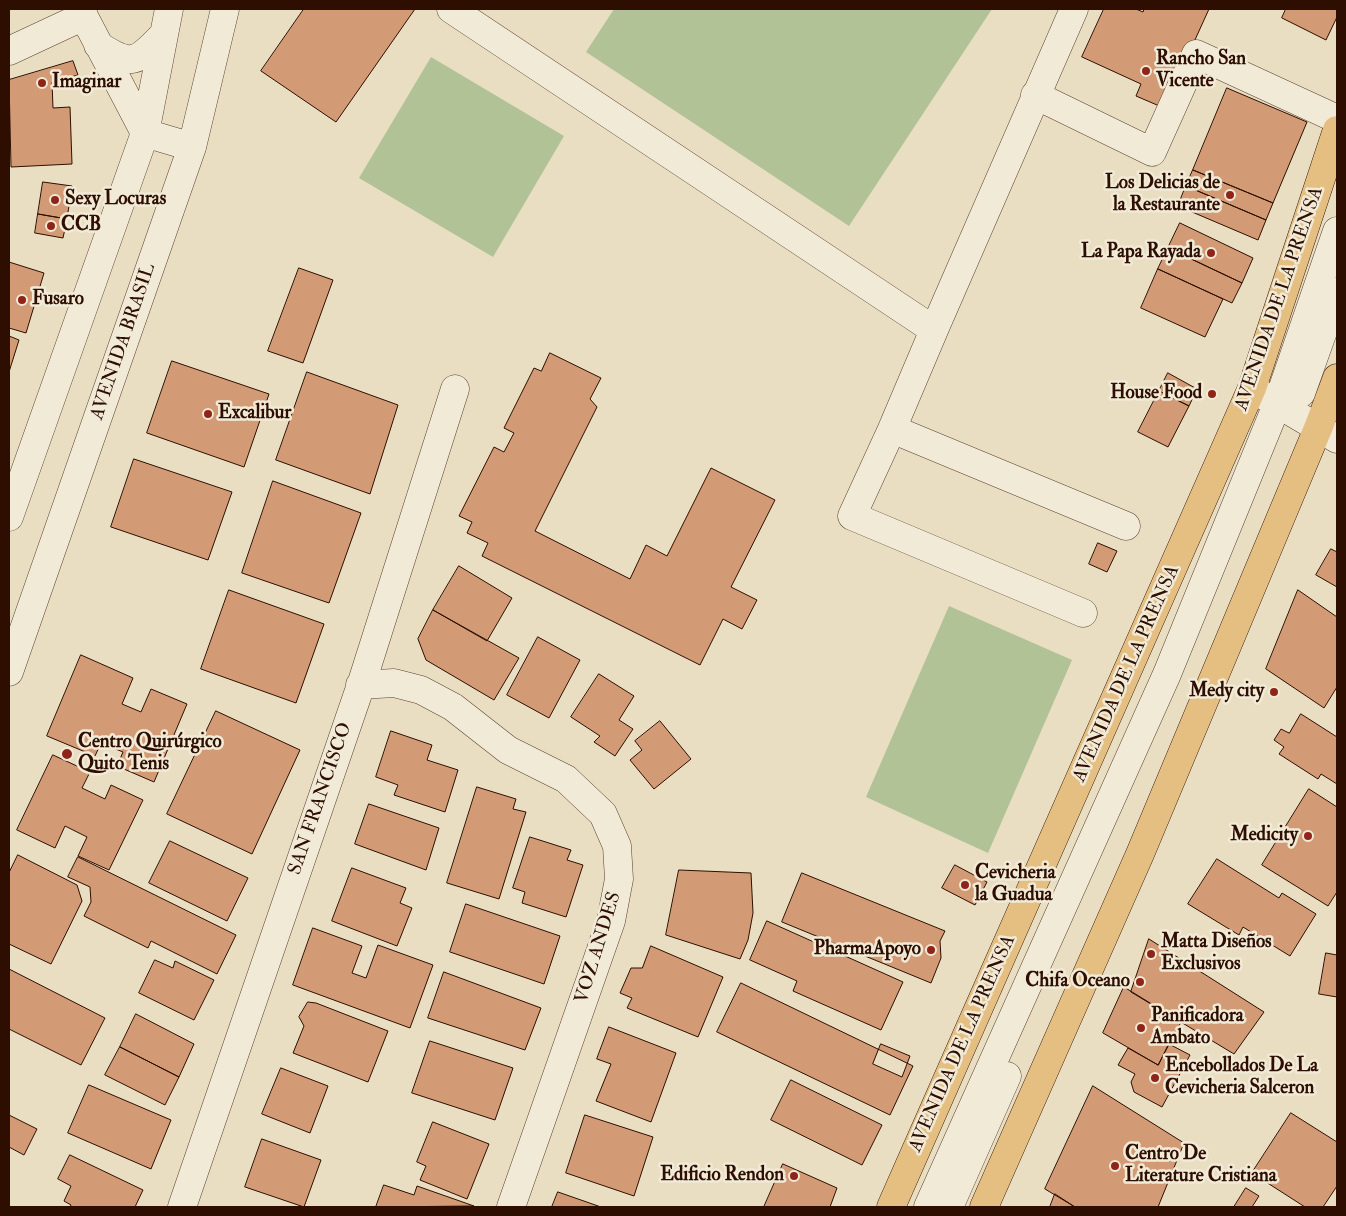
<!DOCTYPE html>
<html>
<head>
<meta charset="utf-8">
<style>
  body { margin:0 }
  #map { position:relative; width:1346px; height:1216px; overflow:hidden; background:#e9dec2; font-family:"IM FELL Double Pica",serif }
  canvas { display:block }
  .frame { position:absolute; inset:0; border:10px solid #2d0e00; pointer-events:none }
</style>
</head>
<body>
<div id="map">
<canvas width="1346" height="1216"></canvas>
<div class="frame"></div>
</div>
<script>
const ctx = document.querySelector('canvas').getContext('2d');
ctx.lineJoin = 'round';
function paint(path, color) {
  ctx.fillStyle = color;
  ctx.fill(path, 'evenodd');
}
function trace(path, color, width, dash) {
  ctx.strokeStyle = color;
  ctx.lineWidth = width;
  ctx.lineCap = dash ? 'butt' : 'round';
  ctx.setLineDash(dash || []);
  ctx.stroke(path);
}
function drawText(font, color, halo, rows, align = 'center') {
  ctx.font = font + ' "IM FELL Double Pica",serif';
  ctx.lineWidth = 5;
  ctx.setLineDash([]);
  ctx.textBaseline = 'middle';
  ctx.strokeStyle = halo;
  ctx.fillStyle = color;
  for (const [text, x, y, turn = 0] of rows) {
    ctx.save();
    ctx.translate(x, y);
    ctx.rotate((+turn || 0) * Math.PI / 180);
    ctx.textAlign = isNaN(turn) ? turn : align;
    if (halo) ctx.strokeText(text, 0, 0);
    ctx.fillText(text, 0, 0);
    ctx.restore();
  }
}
paint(new Path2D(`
  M614,9H992L849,226L586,52Z
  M431,57L564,136L493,257L359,178Z
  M949,606L1072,660L988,853L866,797Z`), '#b1c297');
const building = new Path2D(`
  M304,9H415L336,122L261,71Z
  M1104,9H1136L1143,12L1144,9H1209L1164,108L1136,96L1141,84L1082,57Z
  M1286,9H1337V17L1326,40L1282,18Z
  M73,61L78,75L52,82L53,108L70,107L72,164L11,167L9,80Z
  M1227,88L1307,122L1273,203L1193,170Z
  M1193,170L1273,203L1266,220L1186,186Z
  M43,182L72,186L67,219L38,214Z
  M1186,186L1266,220L1258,240L1178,206Z
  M38,214L67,219L63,238L35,233Z
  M1180,223L1253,258L1242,283L1168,248Z
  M1168,248L1242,283L1232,303L1158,269Z
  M9,262L44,273L26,333L9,328Z
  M299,268L333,280L303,363L268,351Z
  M1158,269L1223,299L1205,337L1141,308Z
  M9,336L19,340L9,372Z
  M550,353L601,378L590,399L597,407L535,531L630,579L646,545L667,556L711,468L775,500L731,587L757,600L742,629L723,619L700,665L482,556L488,543L467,533L472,522L459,516L494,447L504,452L514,433L504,428L534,368L541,371Z
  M172,361L269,394L244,467L147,433Z
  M307,372L398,405L370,494L276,460Z
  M1168,373L1197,389L1189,406L1159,391Z
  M1159,391L1189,406L1168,447L1138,432Z
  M134,459L232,492L208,560L111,527Z
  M273,481L361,513L329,603L242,573Z
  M1098,543L1117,551L1107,572L1089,564Z
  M1331,549L1337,552V587L1316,575Z
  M459,566L512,598L487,641L433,610Z
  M229,590L324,624L296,703L201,669Z
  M1298,590L1337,617V687L1324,708L1266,669Z
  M433,610L519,658L494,700L426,660L418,639Z
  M538,637L580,660L549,718L507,695Z
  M81,655L133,678L122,704L141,712L151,689L187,704L154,782L117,766L123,752L101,743L95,756L47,736Z
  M599,674L634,696L619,720L633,729L615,756L594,742L600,736L571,717Z
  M216,711L300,750L252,854L167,814Z
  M1301,714L1337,737V784L1321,774L1318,779L1279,754L1284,747L1274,740L1281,729L1289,733Z
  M660,721L691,759L654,789L630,760L642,750L635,741Z
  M391,731L432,745L427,760L458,770L445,812L394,795L398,785L376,777Z
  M53,755L90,772L82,788L105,799L111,785L143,800L109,870L78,856L87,837L65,826L55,848L17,830Z
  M477,787L516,799L513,809L526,812L499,899L447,883Z
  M1309,789L1337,807V892L1328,906L1262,865Z
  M369,804L439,828L426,870L355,844Z
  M530,837L571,850L567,860L583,865L566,917L522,903L525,892L513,888Z
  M170,841L248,878L227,921L149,883Z
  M18,855L77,885L82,901L51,964L9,944V873Z
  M78,857L236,935L217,974L151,941L148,948L84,916L91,902L90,887L68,877Z
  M1217,859L1279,898L1282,893L1316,914L1290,956L1243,927L1239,935L1188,904Z
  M955,865L987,882L975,905L942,888Z
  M352,868L406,888L400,903L412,908L397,946L332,921Z
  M679,870L751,873L753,913L748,940L740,959L666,935Z
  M802,873L945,931L940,941L941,958L931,983L782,922Z
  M466,904L560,936L544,984L450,952Z
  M767,921L903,982L881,1030L793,991L797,981L750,960Z
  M313,928L362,946L352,973L366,978L378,945L433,965L410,1028L293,985Z
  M1149,939L1264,1012L1234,1054L1131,992Z
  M651,946L723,977L698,1037L627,1008L632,998L620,993L631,968H642Z
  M1326,953L1337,955V997L1319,994Z
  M155,960L173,968L175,961L214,980L194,1020L139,993Z
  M9,969L105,1018L81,1065L9,1029Z
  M444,972L541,1008L525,1050L428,1018Z
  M741,983L913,1066L890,1115L717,1032Z
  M1124,987L1181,1022L1158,1065L1103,1033Z
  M308,1002L316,1003L388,1031L368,1082L293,1053L304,1026L299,1017Z
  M136,1014L194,1044L179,1077L120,1047Z
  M609,1027L676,1053L651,1122L596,1101L611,1064L597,1059Z
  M430,1041L513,1068L495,1120L412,1093Z
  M881,1044L910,1056L902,1077L873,1064Z
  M1169,1044L1190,1055L1162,1107L1134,1092L1131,1082L1135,1074L1118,1065L1128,1048L1158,1065Z
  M120,1047L179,1077L165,1105L105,1075Z
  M281,1068L328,1086L310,1133L262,1114Z
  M791,1080L882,1125L862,1165L771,1120Z
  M89,1085L171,1120L151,1169L68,1133Z
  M1093,1086L1184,1143L1158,1207H1075L1045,1189Z
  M1291,1113L1337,1142V1186L1323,1207H1305L1252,1173Z
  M9,1115L37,1129L24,1155L9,1147Z
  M585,1115L653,1137L634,1196L566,1173Z
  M433,1122L489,1144L467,1199L420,1180L426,1166L417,1162Z
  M262,1139L321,1160L304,1207L245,1187Z
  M70,1155L143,1190L135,1207H70L71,1205L64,1201L71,1186L58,1179Z
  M783,1164L837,1188L830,1207H764Z
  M384,1185L414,1195L417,1186L474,1206L376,1207Z
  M1246,1188L1259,1196L1252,1207H1234Z
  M558,1192L601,1207H552Z
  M1055,1194L1075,1207H1050Z`);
paint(building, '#d39b75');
trace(building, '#2d0e00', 1);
const minor = new Path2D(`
  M80,9L145,133L192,147
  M451,9L934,330L1074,9
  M98,45C133,68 137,62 164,34
  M9,51L84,16
  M1035,95L1152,152L1196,54L1337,119
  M934,330L892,429L1126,526
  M1301,393L1337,292
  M1261,394L1337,439
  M892,429L852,516L1083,613
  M9,517L145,133L169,9
  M9,672L192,147L225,9
  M360,685L394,683L421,690L453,707L508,750L566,779L603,814L617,846L619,879L611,921L511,1207
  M182,1207L363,679L455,389
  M928,1207L1167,674L1278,402L1337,231
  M949,1207L1007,1076`);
const major = new Path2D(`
  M891,1207L1252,388L1337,130
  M984,1207L1140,854L1319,426L1337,378`);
trace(minor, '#5c4230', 29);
trace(major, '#2d0e00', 29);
trace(minor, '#f1ead7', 28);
trace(major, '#e4bf81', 28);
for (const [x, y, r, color] of [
  [1146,71,5,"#8f2418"],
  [42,83,5,"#8f2418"],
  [1230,195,5,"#8f2418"],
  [55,200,5,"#8f2418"],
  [51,226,5,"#8f2418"],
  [1211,253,5,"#8f2418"],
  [22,300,5,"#8f2418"],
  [1212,394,5,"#8f2418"],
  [208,414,5,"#8f2418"],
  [1274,692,5,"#8f2418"],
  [67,754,6,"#8f2418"],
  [1308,836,5,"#8f2418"],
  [965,885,5,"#8f2418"],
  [931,950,5,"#8f2418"],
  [1151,954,5,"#8f2418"],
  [1140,982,5,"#8f2418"],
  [1141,1028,5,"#8f2418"],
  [1155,1078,5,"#8f2418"],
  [1115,1166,5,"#8f2418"],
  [794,1176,5,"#8f2418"]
]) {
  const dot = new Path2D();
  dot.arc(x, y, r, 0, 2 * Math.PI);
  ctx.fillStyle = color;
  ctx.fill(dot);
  trace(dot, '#f1ead7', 2);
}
drawText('bold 19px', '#2d0e00', '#f1ead7', [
  ["Rancho San",1156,60],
  ["Vicente",1156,82],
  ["Imaginar",52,83],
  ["Los Delicias de",1220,184,"right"],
  ["la Restaurante",1220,206,"right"],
  ["Sexy Locuras",65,200],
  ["CCB",61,226],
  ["La Papa Rayada",1201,253,"right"],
  ["Fusaro",32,300],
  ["House Food",1202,394,"right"],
  ["Excalibur",218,414],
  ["Medy city",1264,692,"right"],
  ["Centro Quirúrgico",78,743],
  ["Quito Tenis",78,765],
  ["Medicity",1298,836,"right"],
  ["Cevicheria",975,874],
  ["la Guadua",975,896],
  ["Matta Diseños",1161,943],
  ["Exclusivos",1161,965],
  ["PharmaApoyo",921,950,"right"],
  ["Chifa Oceano",1130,982,"right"],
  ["Panificadora",1151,1017],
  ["Ambato",1151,1039],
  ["Encebollados De La",1165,1067],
  ["Cevicheria Salceron",1165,1089],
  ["Centro De",1125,1155],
  ["Literature Cristiana",1125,1177],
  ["Edificio Rendon",784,1176,"right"]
], 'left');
drawText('19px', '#2d0e00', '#f1ead7', [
  ["AVENIDA DE LA PRENSA",1280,299,-71],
  ["AVENIDA BRASIL",124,342,-71],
  ["AVENIDA DE LA PRENSA",1127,674,-66],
  ["SAN FRANCISCO",321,799,-71],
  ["VOZ ANDES",599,948,-73],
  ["AVENIDA DE LA PRENSA",963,1044,-66]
]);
</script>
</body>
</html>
